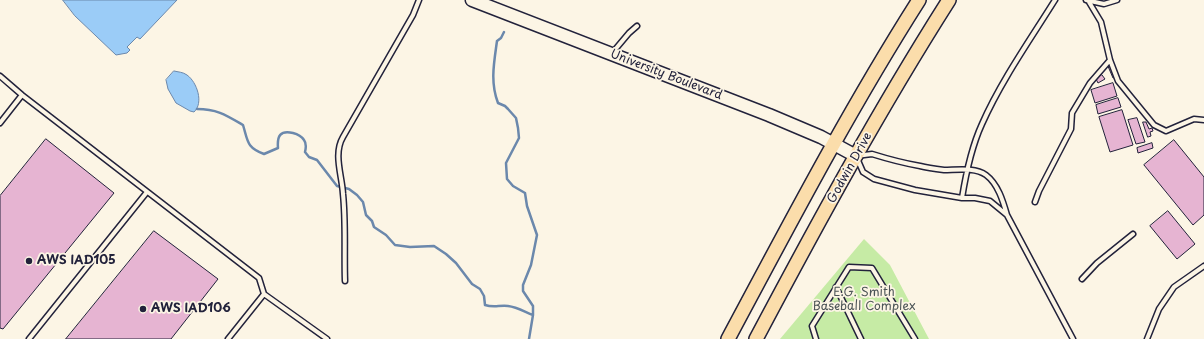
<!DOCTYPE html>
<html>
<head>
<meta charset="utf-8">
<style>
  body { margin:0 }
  canvas { display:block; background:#fcf5e5 }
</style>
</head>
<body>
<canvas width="1204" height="339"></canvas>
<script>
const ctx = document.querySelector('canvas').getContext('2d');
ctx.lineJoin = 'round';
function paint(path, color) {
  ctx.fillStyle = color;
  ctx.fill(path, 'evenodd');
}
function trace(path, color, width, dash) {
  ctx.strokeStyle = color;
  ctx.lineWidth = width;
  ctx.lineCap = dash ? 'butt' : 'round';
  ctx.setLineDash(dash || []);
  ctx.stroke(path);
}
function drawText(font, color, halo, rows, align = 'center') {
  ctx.font = font + ' "Playpen Sans",sans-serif';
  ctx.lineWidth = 3.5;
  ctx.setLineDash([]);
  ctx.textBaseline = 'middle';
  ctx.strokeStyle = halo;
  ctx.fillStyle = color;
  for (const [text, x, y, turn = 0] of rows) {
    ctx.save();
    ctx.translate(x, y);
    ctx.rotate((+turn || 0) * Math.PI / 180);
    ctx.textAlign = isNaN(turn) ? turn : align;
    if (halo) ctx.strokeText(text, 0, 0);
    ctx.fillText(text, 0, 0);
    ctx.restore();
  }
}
paint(new Path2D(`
  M864,239L890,265L929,339H780Z`), '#c6eba5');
const water = new Path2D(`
  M63,0H177L140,39L137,37L127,47L130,50L127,53L116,55L75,16Z
  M174,71C178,72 183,72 187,75C197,82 204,103 194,112L190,111L176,103L168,89L166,80Z`);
paint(water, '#9bccf7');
trace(water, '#6b88ac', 1);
trace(new Path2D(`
  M504,32L501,38L497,41C494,63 490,82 498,103L505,106L508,109L516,118L518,128L519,138L506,163L507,179L513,186L525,193L527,206L537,235L531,265L523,285V291L533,306V315L529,339
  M197,109C217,109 226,115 243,125C248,141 246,147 264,154L278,148C277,136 280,130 293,133C297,134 302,137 304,140C307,144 306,148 305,152L309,157L317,160L337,186L349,189L357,195L363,202L366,215L372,221L374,227L386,235L395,245L410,247L434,246L446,254L456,263L472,284L480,289L484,296L485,305C494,308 499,305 508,306C517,307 525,312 533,315`), '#6b88ac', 2.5);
const building = new Path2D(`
  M1110,63L1116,77L1113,78L1107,64Z
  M1102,75L1105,79L1098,83L1096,79Z
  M1113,83L1117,96L1095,103L1091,90Z
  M1118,98L1121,107L1098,114L1096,105Z
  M1122,110L1133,145L1110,152L1099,117Z
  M1137,118L1145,142L1136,144L1128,120Z
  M1143,122H1146L1149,129L1152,128L1153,131L1150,132L1151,136L1148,137Z
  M46,139L114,193L3,329L0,328V196Z
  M1174,140L1204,177V215L1193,225L1144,165Z
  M1152,143L1153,148L1138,153L1137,148Z
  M1168,211L1195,244L1177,259L1150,226Z
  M154,231L218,279L171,339H66Z`);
paint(building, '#e6b4d2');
trace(building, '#22223b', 1);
const service = new Path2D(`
  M1086,0L1104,4L1117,0
  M1089,2L1101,22L1110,60L1118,81L1154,125L1166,131L1194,119L1204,120
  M613,52L629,33L637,26
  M0,76L22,95L259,278L264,294L327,339
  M0,123L22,95
  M872,154C888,159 903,163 920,166C928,168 936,169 944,170C956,170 975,167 986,175C998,184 1003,201 1007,215L990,201L975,198H962L915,190L874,179L863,172L856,156Z
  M962,198C966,173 971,148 982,124C1001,81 1030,40 1055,0
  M1035,202L1039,191L1071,129L1072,113L1090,83L1110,60
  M1007,215L1073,339
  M1082,279L1097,263L1133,234
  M345,281C344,252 346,223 343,194C342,175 333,154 343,137L413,15L419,0
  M836,287L861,339
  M29,339L147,192
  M228,339L264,294
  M816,339L812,326L849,267L872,268L915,339
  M1147,339L1159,309L1174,287L1204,266`);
const secondary = new Path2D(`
  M472,0L769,115L821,137L856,156`);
const primary = new Path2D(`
  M728,339C789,225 849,110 919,0
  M756,339C817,224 879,110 949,0`);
trace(service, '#22223b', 7);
trace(secondary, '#22223b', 15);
trace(primary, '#22223b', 16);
trace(service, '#fcf5e5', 4);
trace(secondary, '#fcf5e5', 12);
trace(primary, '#fbddab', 13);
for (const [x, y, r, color] of [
  [29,261,4,"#22223b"],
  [143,309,4,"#22223b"]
]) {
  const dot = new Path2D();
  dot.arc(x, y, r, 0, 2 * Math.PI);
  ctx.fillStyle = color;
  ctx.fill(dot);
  trace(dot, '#fcf5e5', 1.5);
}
drawText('12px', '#22223b', '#fcf5e5', [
  ["University Boulevard",666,75,21],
  ["Godwin Drive",850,168,-61]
]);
drawText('bold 12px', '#22223b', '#fcf5e5', [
  ["AWS IAD105",37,261],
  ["AWS IAD106",151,309]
], 'left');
drawText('12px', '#4b5456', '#fcf5e5', [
  ["E.G. Smith",864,293],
  ["Baseball Complex",864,307]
]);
</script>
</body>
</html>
